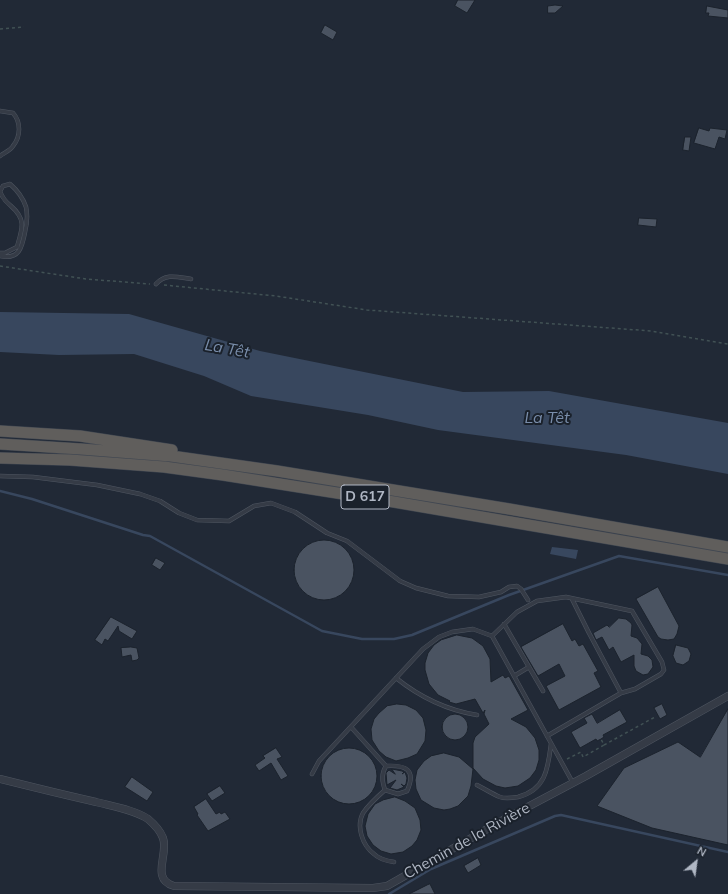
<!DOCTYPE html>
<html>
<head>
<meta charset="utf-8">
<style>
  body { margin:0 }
  #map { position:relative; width:728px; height:894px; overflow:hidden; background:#212936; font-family:Mulish,sans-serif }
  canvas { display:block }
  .north { position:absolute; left:676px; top:842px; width:40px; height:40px; -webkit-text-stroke:3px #1a212b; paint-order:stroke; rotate:29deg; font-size:11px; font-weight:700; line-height:16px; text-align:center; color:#afb6c3 }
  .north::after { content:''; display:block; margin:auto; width:14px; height:18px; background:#afb6c3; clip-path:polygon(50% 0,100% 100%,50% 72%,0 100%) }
</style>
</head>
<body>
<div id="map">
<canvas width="728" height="894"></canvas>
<div class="north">N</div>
</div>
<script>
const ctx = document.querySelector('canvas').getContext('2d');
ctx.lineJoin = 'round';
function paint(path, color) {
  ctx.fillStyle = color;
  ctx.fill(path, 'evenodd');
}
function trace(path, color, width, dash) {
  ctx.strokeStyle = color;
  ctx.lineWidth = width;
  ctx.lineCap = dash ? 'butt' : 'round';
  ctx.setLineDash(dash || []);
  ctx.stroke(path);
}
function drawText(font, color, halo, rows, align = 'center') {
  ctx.font = font + ' Mulish,sans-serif';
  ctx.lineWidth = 4;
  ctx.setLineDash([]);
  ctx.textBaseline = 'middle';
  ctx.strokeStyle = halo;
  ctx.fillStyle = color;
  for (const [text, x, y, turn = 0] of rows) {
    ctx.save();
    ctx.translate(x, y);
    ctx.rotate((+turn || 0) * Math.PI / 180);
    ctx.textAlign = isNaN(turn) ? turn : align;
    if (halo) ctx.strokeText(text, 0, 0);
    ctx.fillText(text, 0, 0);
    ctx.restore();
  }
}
paint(new Path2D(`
  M0,312L129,314L260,351L463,392L549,391L728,423V474L626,455L438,430L368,415L251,396L204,376L134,354L59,355L0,352Z
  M552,547L578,550L576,559L550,554Z`), '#38475e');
trace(new Path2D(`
  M0,491L32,499L143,535L150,536L322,631L362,639H394L412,635L509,595L619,556L728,575
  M389,894L431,869L555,816L561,815L728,852`), '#38475e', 2.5);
const building = new Path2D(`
  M458,0H475L467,13L455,6Z
  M548,6L555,5L563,6L555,13H548Z
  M707,6L728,10V18L708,16L709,13H706Z
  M325,25L337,32L333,40L321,33Z
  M699,128L709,131L710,128L727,130L725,139L719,137L715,149L694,143Z
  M685,137H691L689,151L683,150Z
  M639,218L657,219L656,227L638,225Z
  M294 570a30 30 0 1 1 60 0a30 30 0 1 1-60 0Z
  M156,558L165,563L160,570L152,565Z
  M658,587L679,626L677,634L674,639L668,640L661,639L658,637L636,599Z
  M111,617L137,631L132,639L119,631L118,626L108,641L105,639L102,645L95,640Z
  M619,618L626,619L631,623L632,625L631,636L637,638L642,644L641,654L648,656L652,660L653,667L648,674L643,675L636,671L634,666V655L621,662L613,647L609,650L602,637L596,640L593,633L607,625L609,627Z
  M563,624L572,641L575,639L579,646L583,644L598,671L594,673L601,687L559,710L546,686L565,676L559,664L538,676L521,647Z
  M457,635L472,638L483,646L490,659L491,682L503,675L505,678L509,676L528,710L511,719L526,727L535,738L539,750V760L536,770L530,778L518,786L505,788L496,786L483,779L473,768V743L475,737L489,724L484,714L485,710L483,713L475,699L456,704L449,702L450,701L438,695L429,684L425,670V663L428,653L434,645L441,640Z
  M676,645L688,648L691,654L689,661L683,665L676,663L673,656Z
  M131,647L137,648L139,658L137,660L132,661L131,655L122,657L121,648Z
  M397,704L406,705L416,710L423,718L426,730L425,741L417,754L408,758L396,761L386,757L379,751L372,740L371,729L374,719L379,713L387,706Z
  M662,704L667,715L660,719L654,708Z
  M728,709V845L652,828L597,806L624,768L678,742L700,757Z
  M620,710L627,722L603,735L604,737L601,739L597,741L596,739L580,748L571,732L587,723L584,718L592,714L597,723Z
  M442 727a13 13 0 1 1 26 0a13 13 0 1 1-26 0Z
  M276,748L282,757L277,759L288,776L281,780L271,763L259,771L255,765L265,758L263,756Z
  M321 776a28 28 0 1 1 56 0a28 28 0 1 1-56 0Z
  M444,753L459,757L473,769L471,786L468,796L458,806L450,809L444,810L434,808L421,800L416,789L415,780L417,770L424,761L431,756Z
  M392,769L402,771L404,772L402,774L405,772L407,778L406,784L404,786L401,784L404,787L397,790L390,788L396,780L387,785L386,773L389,770L395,774Z
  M132,777L153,792L147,801L125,787Z
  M220,786L225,793L212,801L207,794Z
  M395,797L405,801L415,808L420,820L421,830L417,840L412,846L403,852L391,854L381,851L373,845L367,836L365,826L368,814L375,804L383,800Z
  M206,799L216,814L220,812L221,814L225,812L230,819L208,831L197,815L198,814L194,807Z
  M478,858L481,865L468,873L464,866Z
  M430,884L435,894H409L427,885Z`);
paint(building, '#4a5361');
trace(building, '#1c232d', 1);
const service = new Path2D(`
  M0,111L13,113C21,122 21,136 13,146C11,150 4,153 0,156
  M0,253H5L17,247C22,229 27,220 11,206C6,202 2,198 0,191L3,186L10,184C17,190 23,198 26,207C28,216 27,224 25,232C22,248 19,260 0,256
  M156,284C166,273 177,277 191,279
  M0,476L33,477L97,485L140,494L160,501L179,513L197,520L229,521L254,506L271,503L295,512L327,533L347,541L400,581L416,588L448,596L479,597L501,592L509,587L517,586L521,589L528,600
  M572,599L589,633L621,693
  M504,624L543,691
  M492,636L517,612L537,601L566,597L632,611L662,662L664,670L661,674L635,689L621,693L547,736
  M514,676L529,667
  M396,678C421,698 446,710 477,715
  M351,727L386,766C405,765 417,769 407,791L398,794L385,790C382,781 381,774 386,766
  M312,774L319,761L423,649L439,637L452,632L473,629L492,636L573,783
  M477,785C485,789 492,794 500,797C505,799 512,798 518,797C546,790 548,768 551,744
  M385,790C377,797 369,804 363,813C356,826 362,845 374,854C379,859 387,861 394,862`);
const minor = new Path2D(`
  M0,779C32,787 64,795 96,802C111,806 135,810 148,819C154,824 160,830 163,838C169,854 150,879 174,886L373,888L387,886L503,820L586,776L728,696`);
const trunk = new Path2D(`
  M0,431L80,436L172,450
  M0,444L81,449L171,456L277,471L509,509L728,547
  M0,458L70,460L164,467L223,475L394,502L728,559`);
trace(service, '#4f5661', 4.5);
trace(minor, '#4f5661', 8);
trace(trunk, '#3f4651', 12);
trace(new Path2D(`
  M0,29L24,27
  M0,266L86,279L150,284
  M164,285L276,296L367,310L651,331L728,344
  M604,745L655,717
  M567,759L581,752L583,757L604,745L601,739`), '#415154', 1.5, [3, 3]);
trace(service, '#353b46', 3.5);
trace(minor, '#353b46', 7);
trace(trunk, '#605e5c', 11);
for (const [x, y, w] of [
  [365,497,48]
]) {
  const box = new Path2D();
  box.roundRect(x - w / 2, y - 12, w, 24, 3);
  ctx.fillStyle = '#1a212b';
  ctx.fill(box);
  trace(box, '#afb6c3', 1);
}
drawText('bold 14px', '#afb6c3', null, [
  ["D 617",365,497]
]);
drawText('15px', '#afb6c3', '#1a212b', [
  ["Chemin de la Rivière",467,841,-29]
]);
drawText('italic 16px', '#798daa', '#1a212b', [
  ["La Têt",227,349,10],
  ["La Têt",547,418]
]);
</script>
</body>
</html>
